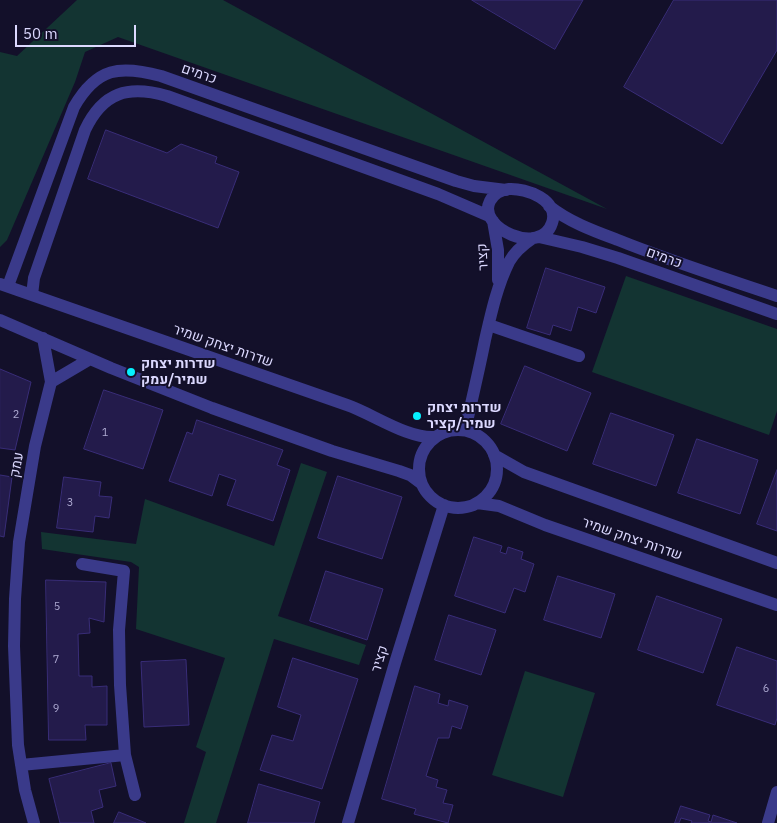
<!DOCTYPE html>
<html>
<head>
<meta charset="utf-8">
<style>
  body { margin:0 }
  #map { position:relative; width:777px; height:823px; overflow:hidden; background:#13102a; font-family:"IBM Plex Sans",sans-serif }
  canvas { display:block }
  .scale { position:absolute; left:15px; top:25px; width:121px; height:22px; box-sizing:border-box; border:2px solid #dcd9ff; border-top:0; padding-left:6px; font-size:15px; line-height:18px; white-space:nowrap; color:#dcd9ff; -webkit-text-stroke:4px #13102a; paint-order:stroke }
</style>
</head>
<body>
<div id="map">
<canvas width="777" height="823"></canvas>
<div class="scale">50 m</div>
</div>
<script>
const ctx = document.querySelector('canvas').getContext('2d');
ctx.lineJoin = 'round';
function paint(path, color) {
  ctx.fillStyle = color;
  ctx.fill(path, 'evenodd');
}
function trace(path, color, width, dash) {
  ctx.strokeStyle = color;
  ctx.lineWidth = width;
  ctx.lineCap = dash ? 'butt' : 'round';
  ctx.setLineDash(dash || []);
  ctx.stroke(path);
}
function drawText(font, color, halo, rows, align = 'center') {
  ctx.font = font + ' "IBM Plex Sans",Heebo,sans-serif';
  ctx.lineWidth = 4;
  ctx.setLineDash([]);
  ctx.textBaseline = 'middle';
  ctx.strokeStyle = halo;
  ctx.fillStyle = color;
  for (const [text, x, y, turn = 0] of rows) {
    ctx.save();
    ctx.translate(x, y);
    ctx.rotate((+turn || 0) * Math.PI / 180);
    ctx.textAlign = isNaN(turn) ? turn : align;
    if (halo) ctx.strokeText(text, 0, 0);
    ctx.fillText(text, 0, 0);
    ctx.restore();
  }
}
paint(new Path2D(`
  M77,0H223L607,209L118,37L85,52L75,82L7,240L0,247V52L17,56Z
  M626,276L777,329V411L769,435L592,372Z
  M301,463L327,472L278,616L366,645L359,665L274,639L216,823H184L206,752L196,747L225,658L136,629L139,567L131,562L42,549L41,532L136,544L145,499L274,546Z
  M525,671L595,693L563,797L492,775Z`), '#133432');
const building = new Path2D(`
  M472,0H583L555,49Z
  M674,0H777V50L722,144L624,87Z
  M106,130L167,153L181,144L217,157L215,163L239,172L218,228L88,179Z
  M546,268L605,287L596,313L578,307L571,331L553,325L550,335L527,328Z
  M525,366L591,393L567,451L501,424Z
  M0,369L31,382L15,450L0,448Z
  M104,390L163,410L143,469L84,449Z
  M611,413L674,435L656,486L593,464Z
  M197,420L283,450L277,465L290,470L273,521L227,505L236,480L219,474L212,496L169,481L187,432L192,434Z
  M697,439L758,460L740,514L678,493Z
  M777,470V531L757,524Z
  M0,475L12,477L4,537L0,536Z
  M338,476L402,497L382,559L318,538Z
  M64,477L101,482L99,496L112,497L109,518L95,516L93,532L57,528Z
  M474,537L502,546L500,552L506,554L508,547L523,552L521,559L534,564L525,592L514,588L505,613L455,596Z
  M326,571L383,589L367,640L310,621Z
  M558,576L615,594L601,638L544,620Z
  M46,580L106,582L104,622L89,618L90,633L78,634L79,676H92V687L107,686V725H85L86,740H49Z
  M657,596L722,619L703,673L638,650Z
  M449,615L496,630L481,675L435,660Z
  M737,647L777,661V718L775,725L717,705Z
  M293,658L358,679L322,789L260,770L272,735L293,741L301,715L278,707Z
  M186,660L189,725L144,727L141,662Z
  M415,686L440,694L438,703L448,706L449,700L468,706L461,729L452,726L449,738H438L426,776L438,780L436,787L447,790L443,803L453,805L448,823L414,814L416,809L382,799Z
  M111,763L116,786L99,790L103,807L91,811L94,823H60L49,779Z
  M259,784L320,802L314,823H248Z
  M681,806L710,815L708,821L711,822L713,815L737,823H691L692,821L681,818L679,823H675Z
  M119,812L146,823H114Z`);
paint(building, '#231b4b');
trace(building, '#392d78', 1);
trace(new Path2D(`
  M509,189C526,188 560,200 552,223C541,257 476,228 490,201C494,193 501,190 509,189Z
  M549,206C569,222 594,231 618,240C670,261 724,278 777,296
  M493,221L498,250V280
  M539,237L582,247L618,258L777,314
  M0,284C115,325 231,365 347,405C373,414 408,439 435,437
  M8,286L74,107C97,67 120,65 161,76L456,181L474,186L506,190
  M32,295L34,278L85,130C103,92 128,85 167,96L438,194L489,216
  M0,320L111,368L212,408L332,451L399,471L410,475L422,484
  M489,325L579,356
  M51,382L90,359
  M465,430C472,400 479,370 485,340C491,314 497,286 509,262C515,251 524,244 533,238
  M419 469a39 39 0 1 1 78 0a39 39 0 1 1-78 0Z
  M494,455L524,472L777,563
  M477,503L499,506L545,525L777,605
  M82,564L124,571L119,630L120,685L125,755L135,795
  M21,765L125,755
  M34,823L25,790L18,745L14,646L15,599L19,542L35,446L51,382L43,338
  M348,823L395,663L444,505
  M768,823L777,792`), '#3a3a8a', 12);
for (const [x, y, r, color] of [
  [131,372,5,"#05f0ff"],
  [417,416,5,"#05f0ff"]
]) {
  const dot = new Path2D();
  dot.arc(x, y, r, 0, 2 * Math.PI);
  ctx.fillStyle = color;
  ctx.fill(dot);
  trace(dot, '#13102a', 2);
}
drawText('11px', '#aeaad2', null, [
  ["2",16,415],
  ["1",105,433],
  ["3",70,503],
  ["5",57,607],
  ["7",56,660],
  ["6",766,689],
  ["9",56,709]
]);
drawText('14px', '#dcd9ff', '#13102a', [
  ["כרמים",199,74,19],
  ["קציר",483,257,-93],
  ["כרמים",664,258,20],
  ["שדרות יצחק שמיר",223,346,19],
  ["עמק",17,465,-80],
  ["שדרות יצחק שמיר",632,539,19],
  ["קציר",380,659,-73]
]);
drawText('bold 14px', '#dcd9ff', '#13102a', [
  ["שדרות יצחק",141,364],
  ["שמיר/עמק",141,380],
  ["שדרות יצחק",427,408],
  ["שמיר/קציר",427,424]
], 'left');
</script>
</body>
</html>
